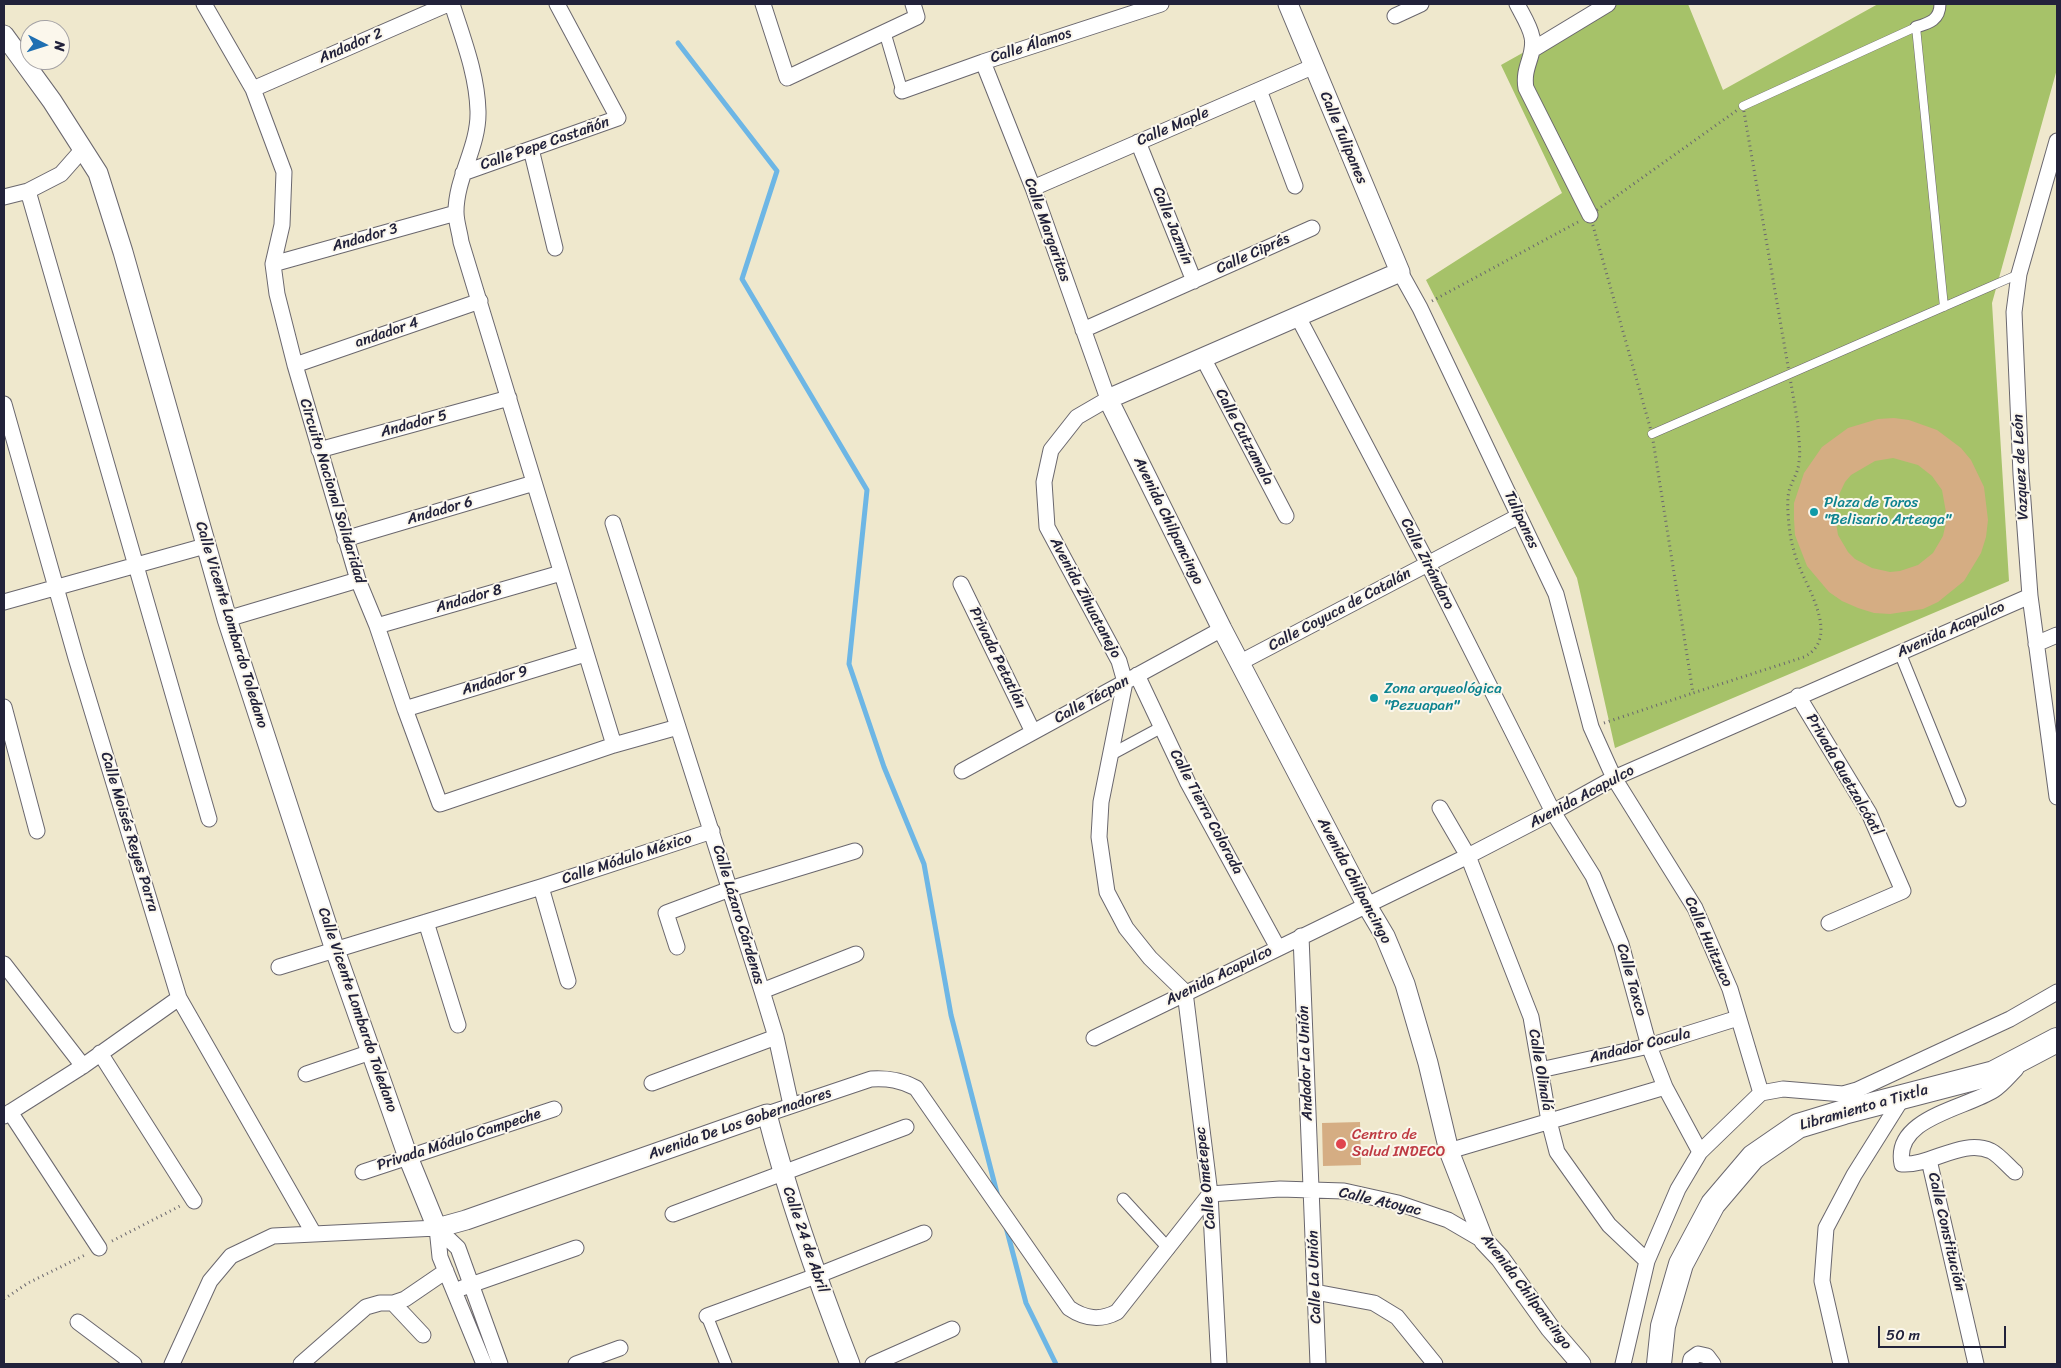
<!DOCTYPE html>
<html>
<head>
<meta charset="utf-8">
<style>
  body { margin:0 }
  #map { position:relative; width:2061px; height:1368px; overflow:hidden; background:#efe8cd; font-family:Sriracha,sans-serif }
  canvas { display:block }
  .frame { position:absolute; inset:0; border:5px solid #22223b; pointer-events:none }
  .north { position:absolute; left:20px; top:20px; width:50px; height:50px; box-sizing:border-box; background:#fbf7ec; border:1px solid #a4a2a5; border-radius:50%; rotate:95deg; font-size:14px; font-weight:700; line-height:20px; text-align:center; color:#22223b }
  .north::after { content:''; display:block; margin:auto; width:18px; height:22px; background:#1f6fb2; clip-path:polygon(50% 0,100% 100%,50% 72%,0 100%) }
  .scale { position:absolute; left:1878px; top:1326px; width:128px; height:22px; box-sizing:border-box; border:2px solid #22223b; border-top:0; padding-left:6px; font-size:15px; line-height:18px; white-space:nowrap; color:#22223b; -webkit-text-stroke:4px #fbf7ec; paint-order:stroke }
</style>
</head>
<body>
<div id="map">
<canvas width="2061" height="1368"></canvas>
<div class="frame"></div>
<div class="north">N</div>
<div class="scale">50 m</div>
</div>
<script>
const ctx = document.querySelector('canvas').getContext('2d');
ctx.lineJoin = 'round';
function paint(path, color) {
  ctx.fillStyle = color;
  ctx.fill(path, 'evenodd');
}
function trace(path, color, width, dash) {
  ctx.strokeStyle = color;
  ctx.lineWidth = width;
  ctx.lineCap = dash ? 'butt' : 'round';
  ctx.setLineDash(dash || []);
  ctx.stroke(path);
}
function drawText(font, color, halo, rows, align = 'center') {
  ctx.font = font + ' Sriracha,sans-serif';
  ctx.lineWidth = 4;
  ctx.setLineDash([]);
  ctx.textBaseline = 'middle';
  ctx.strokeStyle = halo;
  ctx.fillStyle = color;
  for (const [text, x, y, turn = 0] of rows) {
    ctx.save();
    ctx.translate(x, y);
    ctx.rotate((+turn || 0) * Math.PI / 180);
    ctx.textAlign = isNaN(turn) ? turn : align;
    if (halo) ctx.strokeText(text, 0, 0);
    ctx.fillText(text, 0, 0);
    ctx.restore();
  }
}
paint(new Path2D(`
  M1610,4H1688L1723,90L1878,4H2057V69L1992,303L2009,581L1615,748L1577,578L1426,280L1562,193L1501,65Z`), '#a6c269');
trace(new Path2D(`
  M678,43L777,171L742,279L867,490L849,664L884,767L924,864L951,1015L998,1197
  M1006,1227L1026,1303L1056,1364`), '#6db6e5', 5);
paint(new Path2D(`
  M1894,418L1909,420L1937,430L1961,448L1971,460L1984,487L1988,520L1986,537L1981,553L1964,581L1938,602L1923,609L1890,614L1874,613L1858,608L1842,601L1829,592L1807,566L1795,535L1794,519V503L1804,473L1822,447L1848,428L1878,419ZM1893,458L1918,465L1932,476L1942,490L1947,518L1943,536L1933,553L1918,565L1900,571L1890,572L1872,568L1855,559L1848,552L1838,535L1835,517L1837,499L1845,482L1851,475L1875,461Z
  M1360,1122L1361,1165L1323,1166L1322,1123Z`), '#d5ad83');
const service = new Path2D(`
  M1743,106L1916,27L1944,307
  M1652,434L2019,274`);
const pedestrian = new Path2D(`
  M1916,27C1929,23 1940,20 1940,4
  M885,33L902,91
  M1900,653L1960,801
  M1110,755L1162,727
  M1123,1199L1169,1249
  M707,1316L726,1364`);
const minor = new Path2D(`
  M204,4L253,89L284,172L282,225L273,264L277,294L295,365L358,580L377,626L405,709L440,804L614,745L678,727
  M452,4C463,39 477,74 478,111C479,147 456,177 456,212C456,222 460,233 461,242L614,745
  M763,4L787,78L917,17L913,4
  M1517,4C1522,14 1530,26 1532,37C1536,55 1522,67 1526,88L1590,215
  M1395,16L1421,4
  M1532,50L1608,4
  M983,62L1033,188L1108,399L1077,417L1051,450L1044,482L1047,527L1119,661L1125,682L1101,802L1099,837L1107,892L1126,928L1150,958L1185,992L1210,1194L1219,1364
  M253,89L448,4
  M1259,90L1295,186
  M902,91L983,62L1161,4
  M2057,141L2019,274L2014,312L2021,474L2030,596L2057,797
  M1138,142L1194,281
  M531,149L555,248
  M463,173L618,118L557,4
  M1033,188L1312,67
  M28,191L209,819
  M4,197L28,191L61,174L83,149
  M273,264L456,213
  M1400,272L1420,308L1556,594L1591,727L1614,778L1695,908L1730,989L1761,1093
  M1298,317L1428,564L1553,812L1593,876L1621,944L1649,1046L1665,1087L1700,1152
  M1083,330L1312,228
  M1203,358L1286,516
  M295,365L480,301
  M4,404L76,658L179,998L314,1234
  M319,450L509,398
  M613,523L762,991L776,1037L791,1105
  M345,539L534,483
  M961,584L1033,732
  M4,602L205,546
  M227,619L358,580
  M377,626L561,573
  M2036,644L2057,635
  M1239,663L1519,516
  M1137,675L1188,783L1278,948
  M1798,696L1869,813L1903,891L1829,923
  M4,707L37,831
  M405,709L585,654
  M962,771L1222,629
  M1440,808L1468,856L1531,1017L1549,1121L1557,1152L1609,1225L1647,1261
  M541,887L568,981
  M426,922L458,1025
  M1301,936L1318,1364
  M677,947L666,913L730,889L855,851
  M4,964L83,1066
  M279,967L541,887L712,831
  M762,991L856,954
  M1094,1038L1468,856L1553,812L1614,778L2030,596
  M100,1053L194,1201
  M1540,1070L1649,1046L1738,1018
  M306,1074L371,1052
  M652,1083L776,1037
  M10,1112L99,1248
  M767,1114L871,1079C888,1078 901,1080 916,1088L1069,1308C1085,1319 1100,1321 1117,1312L1210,1194L1280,1189L1344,1191L1398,1203L1448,1220L1484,1241
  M4,1116L83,1066L179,998
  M1449,1151L1665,1087
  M1929,1160L1976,1364
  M363,1172L554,1109
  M2015,1172C2008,1166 1999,1155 1991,1151C1962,1138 1931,1166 1902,1164C1893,1118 1964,1109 1994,1090C2002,1085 2009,1076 2016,1069
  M673,1214L906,1127
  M437,1228L458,1248L500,1364
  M437,1228L440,1257L484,1364
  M462,1288L576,1248
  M1315,1292L1374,1303L1397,1317L1435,1364
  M393,1303L423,1335
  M707,1316L816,1276L924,1233
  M78,1322L134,1364
  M172,1364L210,1281L231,1256L273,1236L437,1228
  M301,1364L366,1307L380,1303H393L405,1299L446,1271
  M576,1364L620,1348
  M873,1364L952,1329
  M1623,1364L1647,1261L1678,1189L1700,1152L1761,1093L1783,1089L1843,1094L1857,1090L2010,1019L2057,992
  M1690,1364L1691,1359L1698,1354L1707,1356L1713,1364
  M1841,1364L1822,1281L1826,1228L1854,1175L1903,1097`);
const tertiary = new Path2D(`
  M1288,4L1400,272L1108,399L1222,629L1366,904L1385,936L1405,984L1428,1063L1449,1151L1484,1241L1500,1258L1550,1328L1581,1364
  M4,35L52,101L98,173L123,252L227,619L335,950L408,1157L437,1228L466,1220L767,1114C789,1200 818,1282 850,1364`);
const primary = new Path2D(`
  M1659,1364L1663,1326L1681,1264L1713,1204L1753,1157L1798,1126L1844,1112L1994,1073L2057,1040`);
trace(service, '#6a676e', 9);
trace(pedestrian, '#6a676e', 13);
trace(minor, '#6a676e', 17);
trace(tertiary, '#6a676e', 21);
trace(primary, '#6a676e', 26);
trace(new Path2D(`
  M1743,106L1798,424C1798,436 1801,450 1799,462C1798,474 1792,480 1789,491C1786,503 1789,531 1792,544C1794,551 1796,559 1799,566C1809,591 1840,639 1804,657L1693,693L1652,434L1590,215Z
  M1432,301L1578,222
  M1604,723L1693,693
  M112,1241L180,1206
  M4,1299L28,1283L87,1254`), '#6a676e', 3, [1, 4]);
trace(service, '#fff', 8);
trace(pedestrian, '#fff', 11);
trace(minor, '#fff', 15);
trace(tertiary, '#fff', 19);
trace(primary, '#fff', 24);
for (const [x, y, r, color] of [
  [1814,512,5,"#0f9aa8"],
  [1374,698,5,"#0f9aa8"],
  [1341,1144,6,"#e0444e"]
]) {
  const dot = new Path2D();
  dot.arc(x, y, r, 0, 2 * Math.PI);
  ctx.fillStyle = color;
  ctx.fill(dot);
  trace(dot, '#fbf7ec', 2);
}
drawText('15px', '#22223b', '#fbf7ec', [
  ["Andador 2",351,46,-23],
  ["Calle Álamos",1031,46,-18],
  ["Calle Maple",1173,127,-23],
  ["Calle Tulipanes",1343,138,67],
  ["Calle Pepe Castañón",545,144,-19],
  ["Calle Jazmín",1172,226,68],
  ["Calle Margaritas",1047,230,70],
  ["Andador 3",365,238,-16],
  ["Calle Ciprés",1253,254,-24],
  ["andador 4",387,333,-19],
  ["Andador 5",414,424,-15],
  ["Calle Cutzamala",1244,437,62],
  ["Vazquez de León",2021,467,-93],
  ["Circuito Nacional Solidaridad",332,491,73],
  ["Andador 6",440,511,-16],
  ["Tulipanes",1521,520,65],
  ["Avenida Chilpancingo",1168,521,64],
  ["Calle Zirándaro",1427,564,63],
  ["Avenida Zihuatanejo",1085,598,62],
  ["Andador 8",469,599,-16],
  ["Calle Coyuca de Catalán",1340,610,-28],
  ["Calle Vicente Lombardo Toledano",231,625,73],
  ["Avenida Acapulco",1951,630,-24],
  ["Privada Petatlán",997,658,64],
  ["Andador 9",495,681,-17],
  ["Calle Técpan",1092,700,-29],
  ["Privada Quetzalcóatl",1844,775,60],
  ["Avenida Acapulco",1582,797,-28],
  ["Calle Tierra Colorada",1206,812,62],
  ["Calle Moisés Reyes Parra",129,832,73],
  ["Calle Módulo México",627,859,-18],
  ["Avenida Chilpancingo",1354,881,62],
  ["Calle Lázaro Cárdenas",738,915,73],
  ["Calle Huitzuco",1708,942,66],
  ["Avenida Acapulco",1219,976,-26],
  ["Calle Taxco",1631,980,74],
  ["Calle Vicente Lombardo Toledano",357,1010,71],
  ["Andador Cocula",1640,1046,-14],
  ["Andador La Unión",1306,1063,-92],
  ["Calle Olinalá",1540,1070,80],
  ["Libramiento a Tixtla",1864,1108,-16],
  ["Avenida De Los Gobernadores",740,1124,-19],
  ["Privada Módulo Campeche",459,1140,-18],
  ["Calle Ometepec",1206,1178,-96],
  ["Calle Atoyac",1380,1202,13],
  ["Calle Constitución",1946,1232,77],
  ["Calle 24 de Abril",805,1240,71],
  ["Calle La Unión",1315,1277,-92],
  ["Avenida Chilpancingo",1526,1292,53]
]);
drawText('15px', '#0d838f', '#fbf7ec', [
  ["Plaza de Toros",1824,503],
  ["\"Belisario Arteaga\"",1824,520],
  ["Zona arqueológica",1384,689],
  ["\"Pezuapan\"",1384,706]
], 'left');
drawText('15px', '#be3a42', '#fbf7ec', [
  ["Centro de",1352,1135],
  ["Salud INDECO",1352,1152]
], 'left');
</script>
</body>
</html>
